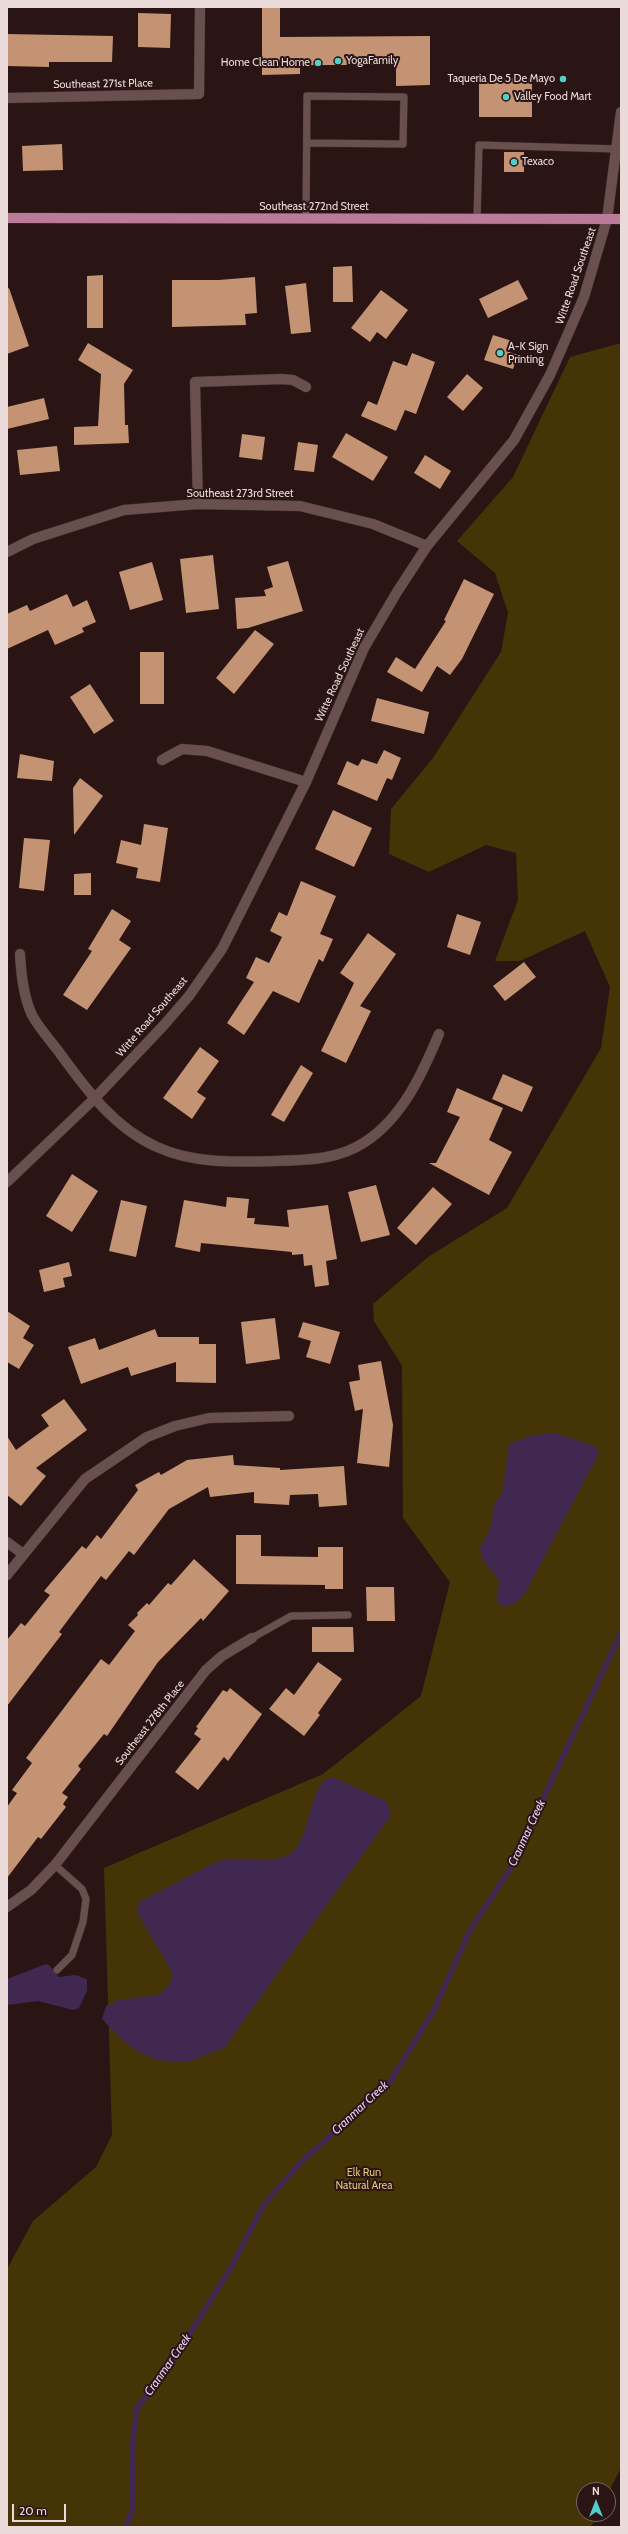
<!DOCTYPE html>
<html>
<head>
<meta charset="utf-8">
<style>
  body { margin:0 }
  #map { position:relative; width:628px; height:2534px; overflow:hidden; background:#2a1414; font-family:Cabin,sans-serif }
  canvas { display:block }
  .frame { position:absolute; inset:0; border:8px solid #eadada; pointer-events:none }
  .north { position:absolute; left:576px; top:2482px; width:40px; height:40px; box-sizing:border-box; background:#2a1414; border:1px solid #776363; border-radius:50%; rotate:0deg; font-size:11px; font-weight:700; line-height:16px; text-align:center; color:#eadada }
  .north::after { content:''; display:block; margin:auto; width:14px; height:18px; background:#54cdc7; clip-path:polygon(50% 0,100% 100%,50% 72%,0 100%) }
  .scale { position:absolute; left:12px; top:2504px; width:54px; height:18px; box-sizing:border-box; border:2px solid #eadada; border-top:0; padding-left:5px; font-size:12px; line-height:14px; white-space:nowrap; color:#eadada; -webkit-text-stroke:3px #2a1414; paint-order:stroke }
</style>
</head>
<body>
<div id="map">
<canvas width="628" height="2534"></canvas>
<div class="frame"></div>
<div class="north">N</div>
<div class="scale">20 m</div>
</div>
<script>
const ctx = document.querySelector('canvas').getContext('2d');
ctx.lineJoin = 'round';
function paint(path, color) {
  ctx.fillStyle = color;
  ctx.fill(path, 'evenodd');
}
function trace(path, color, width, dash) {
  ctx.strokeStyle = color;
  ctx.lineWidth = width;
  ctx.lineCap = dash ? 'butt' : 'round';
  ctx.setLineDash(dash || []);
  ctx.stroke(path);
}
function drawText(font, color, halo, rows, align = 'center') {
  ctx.font = font + ' Cabin,sans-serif';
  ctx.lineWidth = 4;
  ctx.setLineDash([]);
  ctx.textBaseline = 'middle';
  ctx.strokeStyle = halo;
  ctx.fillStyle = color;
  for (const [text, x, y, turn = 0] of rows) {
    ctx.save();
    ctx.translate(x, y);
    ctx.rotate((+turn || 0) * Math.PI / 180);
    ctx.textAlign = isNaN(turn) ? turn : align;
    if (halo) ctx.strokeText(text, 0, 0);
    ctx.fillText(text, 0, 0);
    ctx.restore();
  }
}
paint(new Path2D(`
  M621,343V2468L608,2493V2490H584V2514H598L591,2527H7V2269L33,2221L96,2167L112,2135L104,1868L323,1774L421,1696L450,1582L403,1518L402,1366L374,1321L373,1304L428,1257L507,1208L601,1048L610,987L585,931L520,961H495L518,900L516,853L486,845L429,872L389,854L391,809L433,758L501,652L508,613L495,573L457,541L513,477L570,357Z`), '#453506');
paint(new Path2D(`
  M555,1433L594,1446L599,1451L598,1455L525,1593C517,1602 512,1607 500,1606L497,1600L499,1580L482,1559L480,1548L490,1530L494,1505L502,1493L509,1444L533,1435Z
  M332,1777L386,1801L391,1815L224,2048C211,2052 195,2061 183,2062C146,2064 125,2044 102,2019L106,2006L118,2000L159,1995L170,1984L172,1972L137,1912L139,1902L218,1861C240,1855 265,1864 286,1856C308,1848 309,1797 322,1783C324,1780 329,1778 332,1777Z
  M46,1964L49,1965L59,1977L75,1975L87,1979V1991L79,2008L73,2010L38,2001L7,2005V1979Z`), '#412850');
trace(new Path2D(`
  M126,2527L133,2508L132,2447L137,2408L171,2364L230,2269L264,2204L299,2164L389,2083L434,2010L470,1930L510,1869L621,1633`), '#412850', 5.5);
paint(new Path2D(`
  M262,7H280V37L430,36V85L396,86V65H300V74L262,75Z
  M138,13L171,14L170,48L138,47Z
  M7,34L113,36L112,62H49V67L7,66Z
  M479,78H532V117H479Z
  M62,144L63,170L23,171L22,146Z
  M504,152H524V172H504Z
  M352,266L353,302H333V267Z
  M103,275V328H87V276Z
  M255,277L257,313L245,314L246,325L172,327V280H219Z
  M518,280L528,299L488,318L479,299Z
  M306,283L311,332L291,334L285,286Z
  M9,288L29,346L7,354V289Z
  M381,290L408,310L386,339L377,332L370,342L351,328Z
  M493,335L512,341L509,352L518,355L513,369L484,360Z
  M88,343L133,370L124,384L125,425H128L129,443L74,445V427L98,426L101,374L78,360Z
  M412,353L435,362L416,414L405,410L396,431L361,416L368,401L377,405L393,361L407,366Z
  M467,374L483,388L463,411L447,397Z
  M44,398L49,419L7,429V407Z
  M346,433L388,457L373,481L332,457Z
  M242,434L265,437L262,460L239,457Z
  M298,442L318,445L314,472L294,470Z
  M57,446L60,471L20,475L17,450Z
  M425,455L451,471L440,489L414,473Z
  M213,555L219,609L186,613L180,559Z
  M288,561L303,611L248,628L237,629L235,598L266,596L264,590L273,587L267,567Z
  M152,562L163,600L130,610L119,572Z
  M464,579L494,594L462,659L450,675L437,666L422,692L387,672L396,657L415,669L446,621L444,620Z
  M67,594L73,607L87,600L96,622L82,628L84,632L55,645L48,630L7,649V614L27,605L30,611Z
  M255,630L274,644L234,694L216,678Z
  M140,652H164V704H140Z
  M90,684L114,721L94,734L70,697Z
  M377,698L429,712L424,734L371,721Z
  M384,750L401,758L392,780L387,778L377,801L337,784L347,761L358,766L362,759L377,764Z
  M20,754L54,761L52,781L17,778Z
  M80,778L103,796L74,835L73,788Z
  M333,810L372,828L354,867L315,849Z
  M144,824L168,828L160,882L136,878L138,868L116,863L121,840L141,845Z
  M24,838L50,840L44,891L19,888Z
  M91,873V895H74V874Z
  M301,881L336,896L320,934L333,939L323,962L319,959L299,1003L273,991L244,1035L227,1023L254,982L246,978L256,957L269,963L282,937L270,931L279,912L287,916Z
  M112,909L131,921L119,940L131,948L87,1010L63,995L92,951L88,949Z
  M457,914L481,922L470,955L447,947Z
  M368,933L396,954L360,1006L371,1011L346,1063L321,1051L354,983L340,973Z
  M524,962L536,977L505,1001L493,986Z
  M200,1047L219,1061L197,1092L206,1098L192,1119L163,1098Z
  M301,1065L313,1073L284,1122L271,1115Z
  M503,1074L533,1087L522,1112L492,1099Z
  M457,1088L503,1108L489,1140L512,1152L489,1195L429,1163H436L460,1117L447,1112Z
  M72,1174L98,1191L72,1232L46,1216Z
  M376,1185L390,1235L361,1242L348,1192Z
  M433,1187L452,1204L416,1245L397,1228Z
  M227,1197L249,1199L247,1218H255L254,1224L289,1227L287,1210L328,1205L337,1259L326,1261L329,1285L315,1287L312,1265L304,1266L303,1254L292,1255V1252L201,1243L200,1252L175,1247L184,1200L226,1207Z
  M121,1200L147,1206L136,1257L109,1251Z
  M69,1262L72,1276L63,1278L65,1287L44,1292L39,1270Z
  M7,1311L30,1326L23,1338L34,1345L19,1369L7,1362Z
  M275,1318L280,1359L246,1364L241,1322Z
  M303,1322L340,1332L330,1364L306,1357L311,1341L298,1337Z
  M155,1329L158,1337H199V1344H216V1383L176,1382V1362L131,1376L128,1367L81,1384L68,1347L95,1338L99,1350Z
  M381,1361L393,1425L389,1467L357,1463L363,1409L355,1411L349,1382L360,1380L358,1365Z
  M64,1399L87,1430L36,1468L46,1476L21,1506L7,1495V1436L16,1450L49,1426L41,1415Z
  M233,1455L234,1465L280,1468V1470L344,1466L347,1505L319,1507L318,1494L290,1495L289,1505L254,1503V1492L210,1497L208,1487L169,1509L134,1555L129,1551L106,1580L101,1576L59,1632L62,1634L7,1706V1640L21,1623L25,1626L50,1595L44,1591L82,1546L86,1549L97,1535L101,1539L138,1490L135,1485L159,1472L161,1475L187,1460Z
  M236,1535H261V1556L318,1557V1547H343V1589H325V1585L236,1584Z
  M194,1559L229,1591L203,1621L201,1618L158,1662L107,1736L104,1734L78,1766L81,1769L62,1793L68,1797L63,1804L66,1807L41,1839L38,1837L7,1878V1807L17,1793L12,1790L32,1763L26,1758L101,1659L109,1665L135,1631L128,1625L138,1615L137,1613L147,1603L149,1605L168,1583L171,1585Z
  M366,1587H394L395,1621H367Z
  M312,1627H353L354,1652H312Z
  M318,1662L342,1679L318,1713L320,1715L304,1736L269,1709L286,1688L294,1695Z
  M230,1688L262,1714L228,1761L224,1757L198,1790L175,1772L201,1739L194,1734L198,1728L196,1727L223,1690L227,1692Z`), '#c49373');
const lane = new Path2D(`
  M306,219L307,96L404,97L403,144L307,143
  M477,219L479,145L617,149
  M252,1638L291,1616L348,1615
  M55,1865L82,1889L86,1899L83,1922L72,1955L57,1970`);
const street = new Path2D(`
  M7,98L199,94L200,7
  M198,504L195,382L282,379L293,380L306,387
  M7,552L33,539L124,510L198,504L300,506L373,524L427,546
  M162,760L182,749L207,751L306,782
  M20,954C21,974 23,996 32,1015C39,1028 50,1040 59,1052C86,1089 114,1128 157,1147C194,1164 236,1162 275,1161C307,1160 338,1160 365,1142C403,1117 422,1074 439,1034
  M7,1542L23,1554
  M7,1575L85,1479L147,1437L175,1426L209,1418L289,1416
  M7,1907L31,1890L55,1865L206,1670L222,1656L252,1638`);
const secondary = new Path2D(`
  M7,1182L94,1099L164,1025L189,996L222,949L306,782L364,648L397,592L427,546L514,440L550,375L584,297L607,219L621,112`);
const primary = new Path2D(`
  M7,218L621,219`);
trace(lane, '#413232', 8);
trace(street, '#413232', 11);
trace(secondary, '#413232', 11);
trace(primary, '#413232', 11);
trace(lane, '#6a4f4f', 7);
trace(street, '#6a4f4f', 10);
trace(secondary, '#6a4f4f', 10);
trace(primary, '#ba7b99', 10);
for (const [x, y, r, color] of [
  [338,61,4,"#54cdc7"],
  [318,63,4,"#54cdc7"],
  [563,79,4,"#54cdc7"],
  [506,97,4,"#54cdc7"],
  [514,162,4,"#54cdc7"],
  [500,353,4,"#54cdc7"]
]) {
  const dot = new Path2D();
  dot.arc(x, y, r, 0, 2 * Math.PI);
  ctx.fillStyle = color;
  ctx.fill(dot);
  trace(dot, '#2a1414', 1.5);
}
drawText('11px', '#eadada', '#2a1414', [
  ["YogaFamily",346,61],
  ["Home Clean Home",310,63,"right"],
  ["Taqueria De 5 De Mayo",555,79,"right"],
  ["Valley Food Mart",514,97],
  ["Texaco",522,162],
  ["A-K Sign",508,347],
  ["Printing",508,360]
], 'left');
drawText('11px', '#eadada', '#2a1414', [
  ["Southeast 271st Place",103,84,-1],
  ["Southeast 272nd Street",314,207],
  ["Witte Road Southeast",576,276,-71],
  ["Southeast 273rd Street",240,494],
  ["Witte Road Southeast",340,675,-65],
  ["Witte Road Southeast",152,1017,-49],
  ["Southeast 278th Place",150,1723,-52]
]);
drawText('11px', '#e2c273', '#2a1414', [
  ["Elk Run",364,2173],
  ["Natural Area",364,2186]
]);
drawText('italic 12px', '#e8cff9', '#2a1414', [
  ["Cranmar Creek",527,1833,-65],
  ["Cranmar Creek",360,2108,-43],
  ["Cranmar Creek",168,2365,-55]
]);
</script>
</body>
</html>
